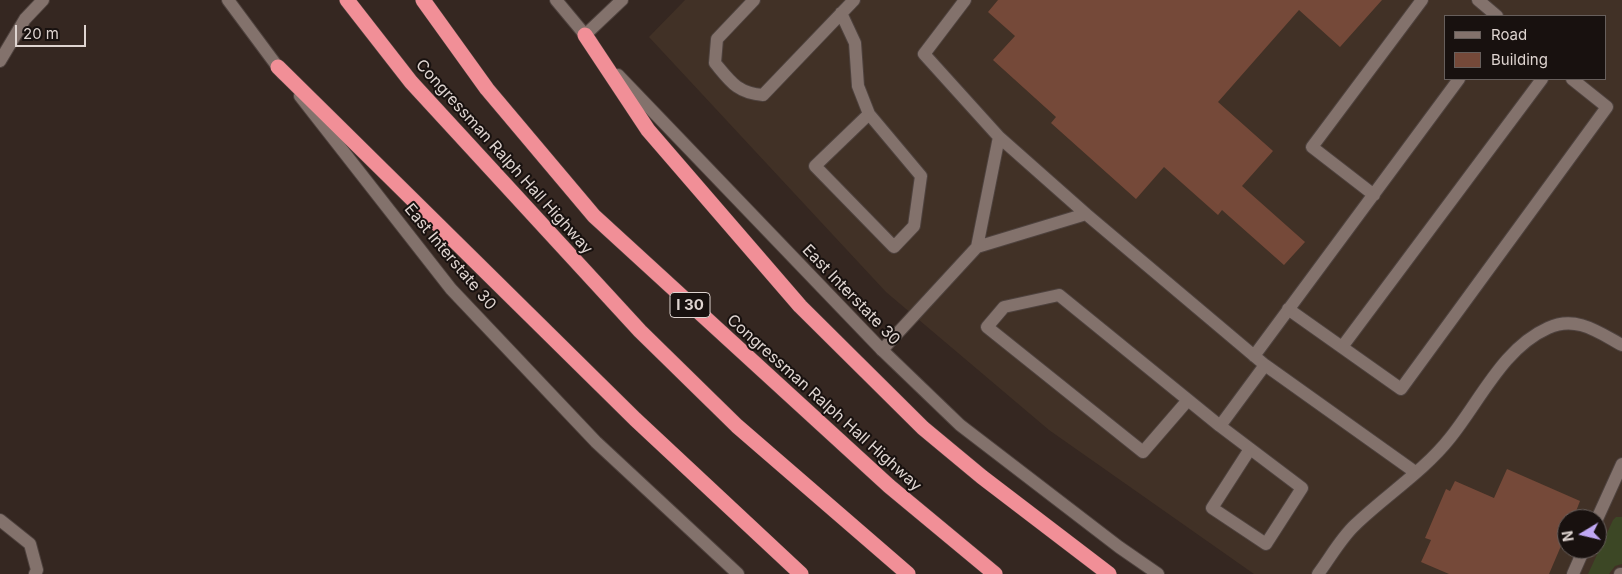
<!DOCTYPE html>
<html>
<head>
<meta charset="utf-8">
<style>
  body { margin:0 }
  #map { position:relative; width:1622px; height:574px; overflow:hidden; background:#352721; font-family:Inter,sans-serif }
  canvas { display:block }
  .legend { position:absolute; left:1444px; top:15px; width:162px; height:65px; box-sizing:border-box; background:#18110f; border:1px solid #675f5c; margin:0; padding:6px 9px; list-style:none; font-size:15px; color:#ded4d0 }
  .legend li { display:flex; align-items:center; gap:10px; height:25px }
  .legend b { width:25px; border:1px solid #675f5c }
  .north { position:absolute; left:1557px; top:509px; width:50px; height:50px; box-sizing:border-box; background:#18110f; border:1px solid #675f5c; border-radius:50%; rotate:261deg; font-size:14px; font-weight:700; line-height:20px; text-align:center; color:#ded4d0 }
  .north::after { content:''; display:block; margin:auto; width:18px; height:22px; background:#c0a8f4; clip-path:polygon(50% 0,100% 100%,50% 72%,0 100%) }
  .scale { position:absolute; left:15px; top:25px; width:71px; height:22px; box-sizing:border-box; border:2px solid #ded4d0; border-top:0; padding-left:6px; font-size:15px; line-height:18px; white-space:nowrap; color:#ded4d0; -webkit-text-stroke:4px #18110f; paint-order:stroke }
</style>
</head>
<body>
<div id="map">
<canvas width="1622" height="574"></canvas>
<ul class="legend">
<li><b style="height:6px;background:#83726c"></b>Road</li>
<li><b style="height:14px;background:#754939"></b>Building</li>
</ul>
<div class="north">N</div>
<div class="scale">20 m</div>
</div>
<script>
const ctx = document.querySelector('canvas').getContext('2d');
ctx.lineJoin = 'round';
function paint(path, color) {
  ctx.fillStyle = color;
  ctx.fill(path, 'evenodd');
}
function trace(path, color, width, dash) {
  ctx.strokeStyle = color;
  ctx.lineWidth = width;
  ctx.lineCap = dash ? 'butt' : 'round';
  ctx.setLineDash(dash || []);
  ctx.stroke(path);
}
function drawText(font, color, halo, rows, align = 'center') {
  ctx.font = font + ' Inter,sans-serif';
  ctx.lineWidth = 4;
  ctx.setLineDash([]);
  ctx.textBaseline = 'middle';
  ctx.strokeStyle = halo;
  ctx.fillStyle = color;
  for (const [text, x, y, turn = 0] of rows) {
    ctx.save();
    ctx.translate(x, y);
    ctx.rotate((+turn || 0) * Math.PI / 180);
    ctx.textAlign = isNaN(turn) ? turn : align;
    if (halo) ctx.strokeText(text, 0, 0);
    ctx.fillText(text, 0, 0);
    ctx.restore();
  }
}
paint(new Path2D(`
  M685,0H1622V574H1254L1049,430L886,292L649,37ZM1446,16H1606V79H1446ZM1567,519H1597V549H1567Z`), '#413126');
paint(new Path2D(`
  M1616,517H1622V564L1615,566L1609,574H1588L1613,520Z`), '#3c4725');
paint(new Path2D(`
  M998,0H1382L1340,47L1299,10L1218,102L1273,151L1242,186L1305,242L1284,265L1222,210L1218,215L1164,167L1136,199L1051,123L1056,117L993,60L1015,36L988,12Z
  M1507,469L1580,501L1573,519H1567V532L1549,574H1449L1421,562L1431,540L1425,538L1446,489L1450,491L1455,481L1494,498Z`), '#754939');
const lane = new Path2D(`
  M754,0L717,39L715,63C730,81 737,93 763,95L854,0
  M965,0L924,54L999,137L977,247
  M1478,0L1497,16
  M841,13L855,43L858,86L869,114L921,176L914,226L894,247L815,166L869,114
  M585,35L622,0
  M999,137L1086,214
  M1374,195L1312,147L1422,0
  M1288,309L1401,389L1607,107L1572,79
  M1342,347L1542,79
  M882,350L977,247L1086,214L1265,365L1415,472
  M1254,356L1459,79
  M1188,400L1143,452L987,327L1004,307L1059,295L1220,426L1265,365
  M1220,426L1302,488L1266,544L1212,508L1250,449
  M1597,519L1622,464
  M0,520L30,544L37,570L35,574
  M1318,574C1330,558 1341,538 1355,525C1385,496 1424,471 1450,438C1480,401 1503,348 1548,328C1576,315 1598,332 1622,345
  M1573,574L1584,549
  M1620,574H1622`);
const secondary = new Path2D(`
  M228,0L283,74
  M556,0L591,42
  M0,61L25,19L43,0
  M618,75L882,350L960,425L1119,547L1158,574
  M300,96L451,289L596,442L738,574`);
const highway = new Path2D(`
  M347,0L411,82L640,331L737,426L908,574
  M423,0L487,89L594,216L889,486L995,574
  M585,35L648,130L800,306L923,428L982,477L1109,574
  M278,67L635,419L801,574`);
trace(lane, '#4e423e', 14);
trace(secondary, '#4e423e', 14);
trace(highway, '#4e423e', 16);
trace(lane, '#83726c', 12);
trace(secondary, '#83726c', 12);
trace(highway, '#f18f97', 15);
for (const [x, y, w] of [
  [690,305,40]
]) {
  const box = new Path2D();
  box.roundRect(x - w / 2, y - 12.5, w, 25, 4);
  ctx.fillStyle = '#18110f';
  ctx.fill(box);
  trace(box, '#ded4d0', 1);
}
drawText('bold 15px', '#ded4d0', null, [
  ["I 30",690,305]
]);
drawText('16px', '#ded4d0', '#18110f', [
  ["Congressman Ralph Hall Highway",504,157,48],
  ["East Interstate 30",450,257,50],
  ["East Interstate 30",851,295,46],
  ["Congressman Ralph Hall Highway",824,403,42]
]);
</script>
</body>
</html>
